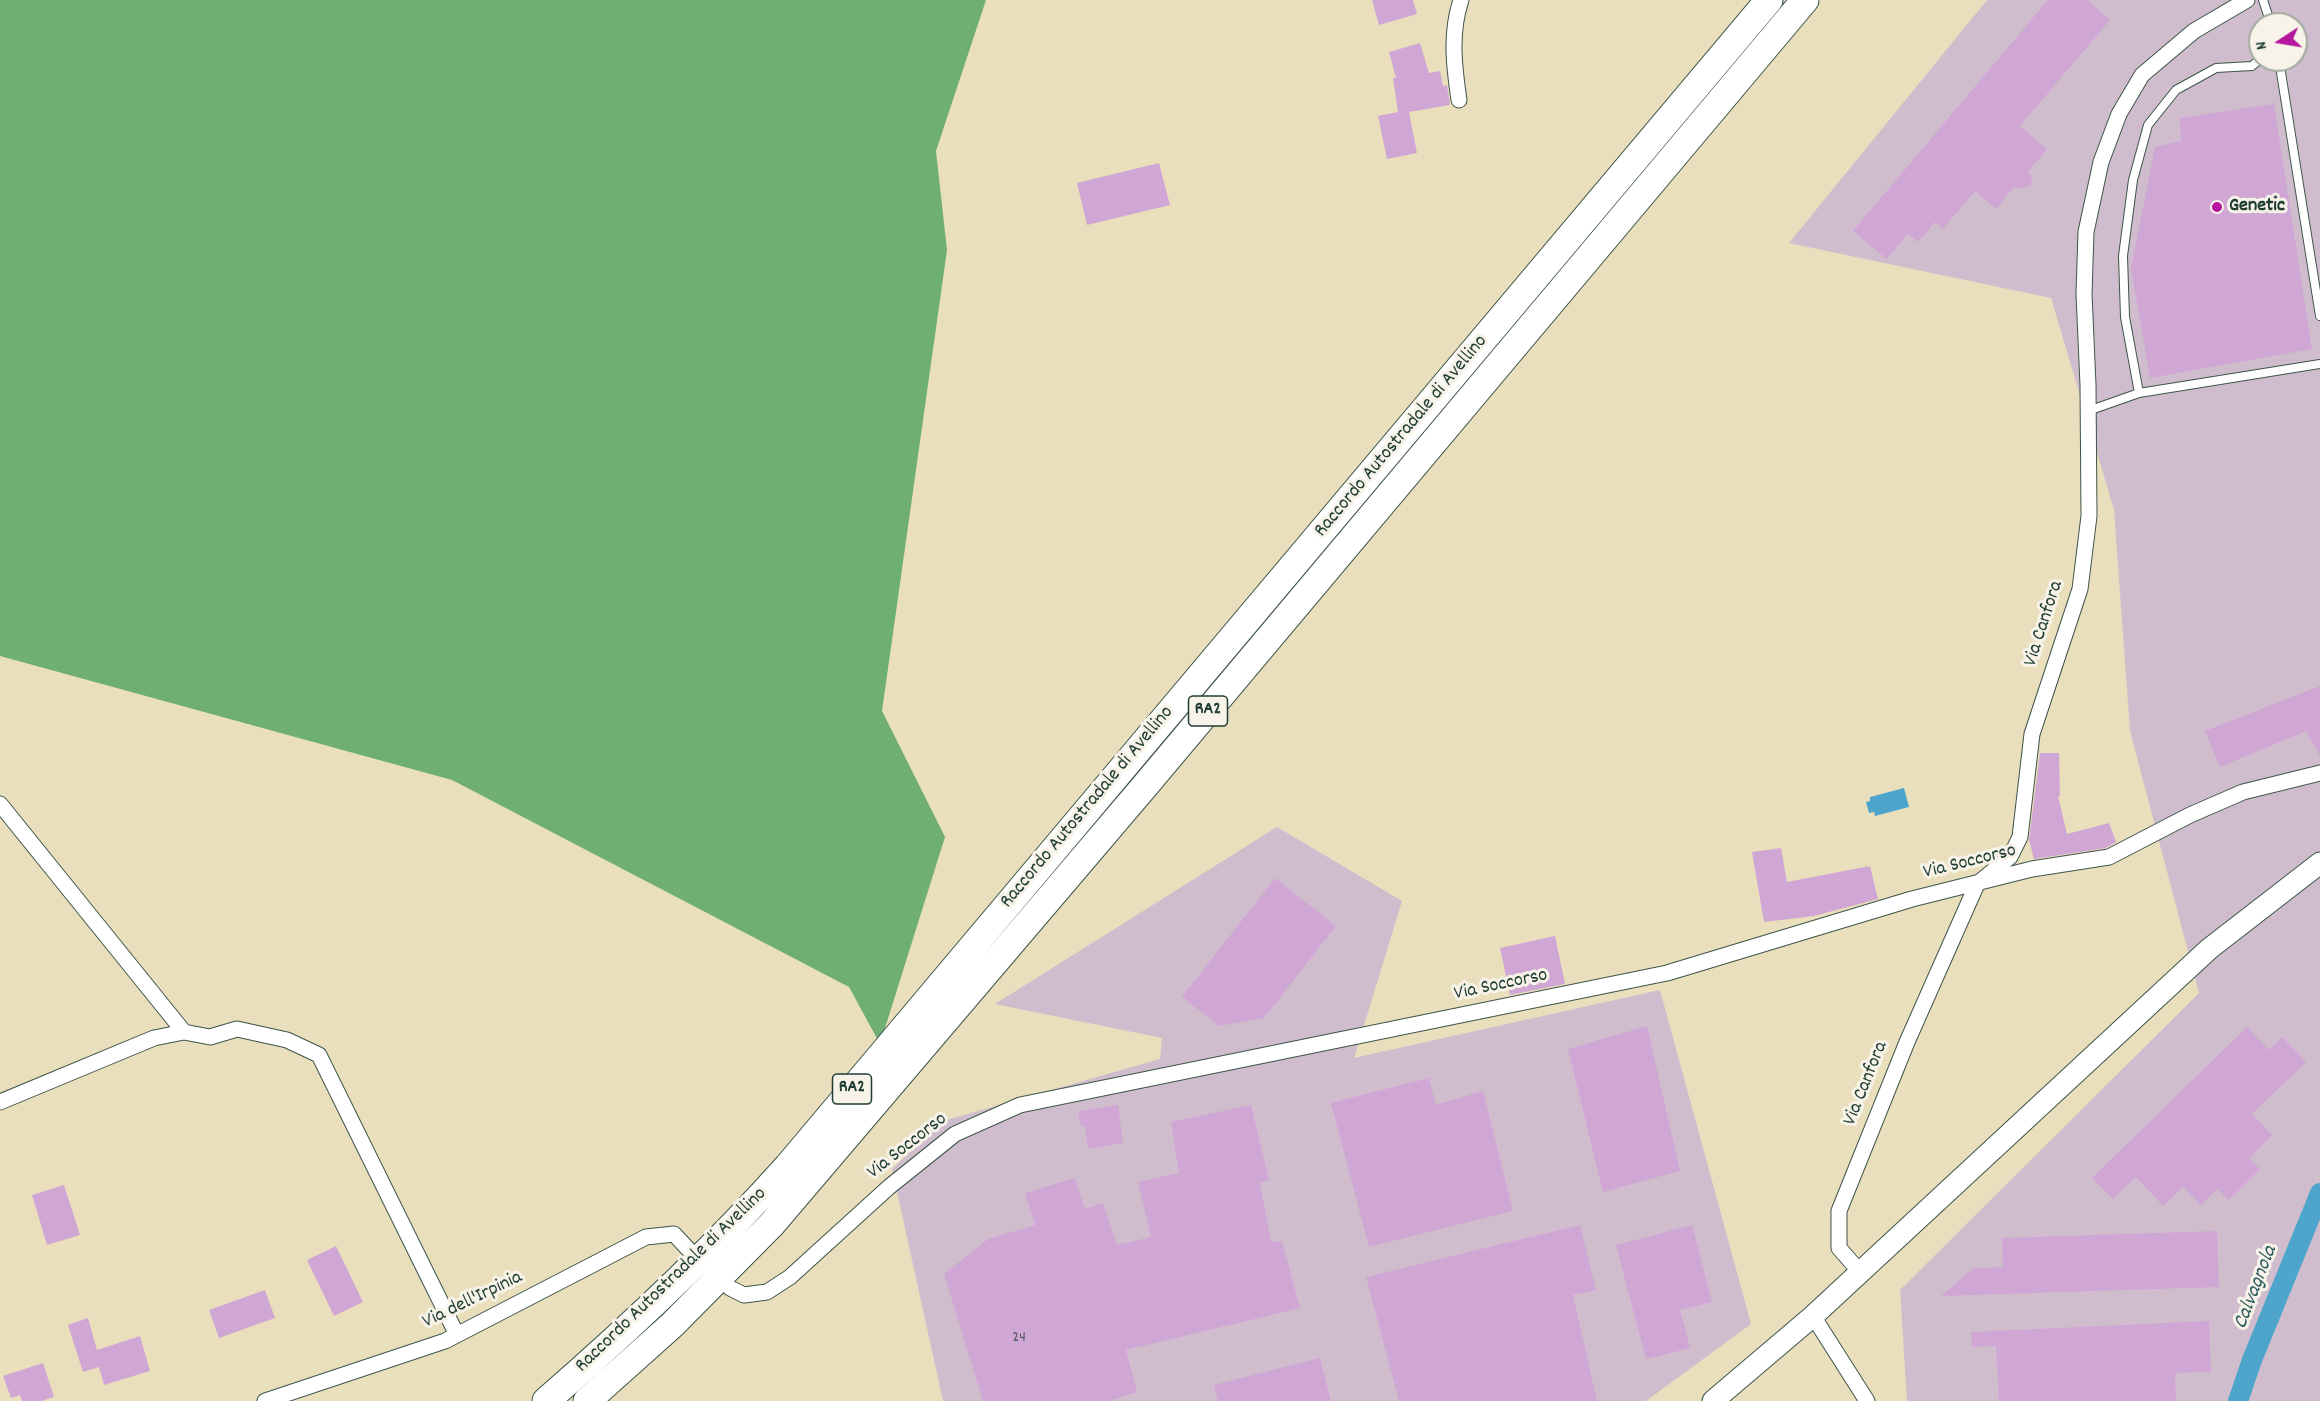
<!DOCTYPE html>
<html>
<head>
<meta charset="utf-8">
<style>
  body { margin:0 }
  #map { position:relative; width:2320px; height:1401px; overflow:hidden; background:#e9dfbc; font-family:Dekko,sans-serif }
  canvas { display:block }
  .north { position:absolute; left:2248px; top:12px; width:60px; height:60px; box-sizing:border-box; background:#f7f3e8; border:2px solid #a1aaa0; border-radius:50%; rotate:258deg; font-size:16px; font-weight:700; line-height:24px; text-align:center; color:#1f3d34 }
  .north::after { content:''; display:block; margin:auto; width:21px; height:27px; background:#b5179e; clip-path:polygon(50% 0,100% 100%,50% 72%,0 100%) }
</style>
</head>
<body>
<div id="map">
<canvas width="2320" height="1401"></canvas>
<div class="north">N</div>
</div>
<script>
const ctx = document.querySelector('canvas').getContext('2d');
ctx.lineJoin = 'round';
function paint(path, color) {
  ctx.fillStyle = color;
  ctx.fill(path, 'evenodd');
}
function trace(path, color, width, dash) {
  ctx.strokeStyle = color;
  ctx.lineWidth = width;
  ctx.lineCap = dash ? 'butt' : 'round';
  ctx.setLineDash(dash || []);
  ctx.stroke(path);
}
function drawText(font, color, halo, rows, align = 'center') {
  ctx.font = font + ' Dekko,sans-serif';
  ctx.lineWidth = 6;
  ctx.setLineDash([]);
  ctx.textBaseline = 'middle';
  ctx.strokeStyle = halo;
  ctx.fillStyle = color;
  for (const [text, x, y, turn = 0] of rows) {
    ctx.save();
    ctx.translate(x, y);
    ctx.rotate((+turn || 0) * Math.PI / 180);
    ctx.textAlign = isNaN(turn) ? turn : align;
    if (halo) ctx.strokeText(text, 0, 0);
    ctx.fillText(text, 0, 0);
    ctx.restore();
  }
}
paint(new Path2D(`
  M1987,0H2320V1401H1907L1900,1290L2199,993L2130,731L2114,510L2051,298L1789,243ZM2260,24H2296V60H2260Z
  M1277,827L1402,901L1354,1058L1660,990L1751,1324L1646,1401H943L892,1169L943,1121L1160,1059L1162,1038L995,1004Z`), '#cfbdce');
paint(new Path2D(`
  M0,0H986L936,151L947,250L882,711L945,837L880,1044L849,987L452,780L0,656Z`), '#6faf72');
paint(new Path2D(`
  M1904,788L1909,807L1875,816L1874,812L1869,813L1866,802L1870,801V797Z`), '#4ea5cb');
trace(new Path2D(`
  M2238,1401L2252,1360L2320,1193`), '#4ea5cb', 20);
paint(new Path2D(`
  M1372,0H1413L1417,14L1379,25Z
  M2048,0H2087L2110,20L2020,126L2047,149L2028,172L2032,178L2031,186L2023,188L2014,187L1996,209L1975,191L1943,229L1935,222L1918,242L1908,233L1887,259L1853,231Z
  M1420,43L1429,73L1440,71L1443,86L1447,85L1450,105L1409,112L1417,153L1387,159L1378,116L1398,112L1393,78H1396L1389,52Z
  M2274,104L2312,349L2150,378L2131,268L2155,147L2181,141L2180,118Z
  M1159,163L1170,205L1087,225L1077,183Z
  M2320,686V756L2306,731L2220,767L2205,731Z
  M2040,753H2059L2060,796H2058L2067,834L2109,823L2116,842L2106,848L2034,859L2029,840Z
  M1781,848L1787,882L1870,866L1878,899L1814,916L1764,922L1752,852Z
  M1275,878L1336,926L1264,1018L1219,1026L1182,997Z
  M1555,936L1565,984L1510,995L1500,948Z
  M1647,1026L1680,1171L1603,1192L1568,1049Z
  M2247,1027L2269,1050L2282,1037L2306,1062L2252,1114L2272,1135L2249,1158L2260,1169L2229,1200L2217,1189L2201,1205L2183,1187L2163,1206L2136,1177L2113,1199L2092,1178Z
  M1429,1078L1436,1105L1483,1091L1513,1211L1369,1247L1331,1103Z
  M1118,1105L1123,1143L1088,1149L1085,1126H1081L1078,1111Z
  M1251,1105L1269,1180L1260,1183L1271,1242L1282,1241L1300,1308L1126,1350L1137,1392L1109,1401H983L944,1274L988,1239L1035,1225L1025,1193L1075,1178L1085,1209L1103,1203L1117,1245L1151,1237L1138,1182L1179,1173L1171,1122Z
  M64,1185L80,1235L47,1245L32,1195Z
  M1580,1225L1596,1290L1573,1295L1597,1401H1399L1366,1277Z
  M1692,1225L1712,1302L1680,1310L1690,1348L1646,1359L1616,1245Z
  M2217,1231L2219,1287L1941,1296L1974,1268L2003,1267L2002,1238Z
  M336,1246L363,1302L334,1316L307,1260Z
  M265,1290L275,1318L219,1338L209,1310Z
  M88,1318L97,1350L140,1336L150,1371L104,1385L99,1367L83,1372L68,1325Z
  M2209,1321L2211,1372L2175,1373L2176,1401H1999L1996,1346L1972,1347L1971,1332Z
  M1320,1358L1331,1401H1218L1214,1385Z
  M43,1363L54,1397L41,1401H22L20,1395L11,1398L3,1376Z`), '#d0a7d4');
const lane = new Path2D(`
  M2263,0L2271,24
  M2260,59L2252,66L2216,68L2176,90L2148,125L2133,180L2123,256L2125,317L2139,393L2320,364
  M2279,60L2320,316
  M2088,411L2139,393`);
const street = new Path2D(`
  M1459,100C1454,66 1450,33 1461,0
  M0,804L184,1032
  M0,1102L154,1038L184,1032L210,1037L237,1029L287,1040L319,1055L457,1335
  M1860,1272L1839,1248V1211L1907,1042L1977,884L2010,857L2020,837L2032,734L2080,589L2089,516L2088,385L2084,294L2086,232L2101,162L2119,114L2142,75L2194,31L2247,0
  M730,1288L744,1295L767,1292L790,1277L889,1187L955,1134L1020,1105L1667,973L1912,899L2032,869L2109,857L2190,815L2243,792L2320,773
  M1813,1316L1867,1401
  M265,1401L445,1341L646,1237L674,1234L688,1249`);
const secondary = new Path2D(`
  M1713,1401L1813,1316L2209,949L2320,863`);
const highway = new Path2D(`
  M546,1401C631,1327 713,1250 788,1166L1769,0
  M587,1401L672,1325L772,1224L1144,787L1805,0`);
trace(lane, '#3d5548', 10);
trace(street, '#3d5548', 17);
trace(secondary, '#3d5548', 23);
trace(highway, '#3d5548', 29);
trace(lane, '#fff', 8);
trace(street, '#fff', 15);
trace(secondary, '#fff', 21);
trace(highway, '#fff', 27);
for (const [x, y, r, color] of [
  [2217,207,6,"#b5179e"]
]) {
  const dot = new Path2D();
  dot.arc(x, y, r, 0, 2 * Math.PI);
  ctx.fillStyle = color;
  ctx.fill(dot);
  trace(dot, '#f7f3e8', 2);
}
drawText('16px', '#4b585c', null, [
  ["24",1019,1339]
]);
for (const [x, y, w] of [
  [1208,711,39],
  [852,1089,39]
]) {
  const box = new Path2D();
  box.roundRect(x - w / 2, y - 15, w, 30, 4.5);
  ctx.fillStyle = '#f7f3e8';
  ctx.fill(box);
  trace(box, '#1f3d34', 1.5);
}
drawText('bold 18px', '#1f3d34', null, [
  ["RA2",1208,711],
  ["RA2",852,1089]
]);
drawText('bold 20px', '#1f3d34', '#f7f3e8', [
  ["Genetic",2229,207]
], 'left');
drawText('20px', '#1f3d34', '#f7f3e8', [
  ["Raccordo Autostradale di Avellino",1402,437,-50],
  ["Via Canfora",2045,624,-72],
  ["Raccordo Autostradale di Avellino",1088,808,-50],
  ["Via Soccorso",1970,863,-14],
  ["Via Soccorso",1501,986,-12],
  ["Via Canfora",1867,1084,-68],
  ["Via Soccorso",908,1147,-38],
  ["Raccordo Autostradale di Avellino",672,1281,-44],
  ["Via dell'Irpinia",473,1301,-26]
]);
drawText('italic 21px', '#2d5c61', '#f7f3e8', [
  ["Calvagnola",2257,1288,-69]
]);
</script>
</body>
</html>
